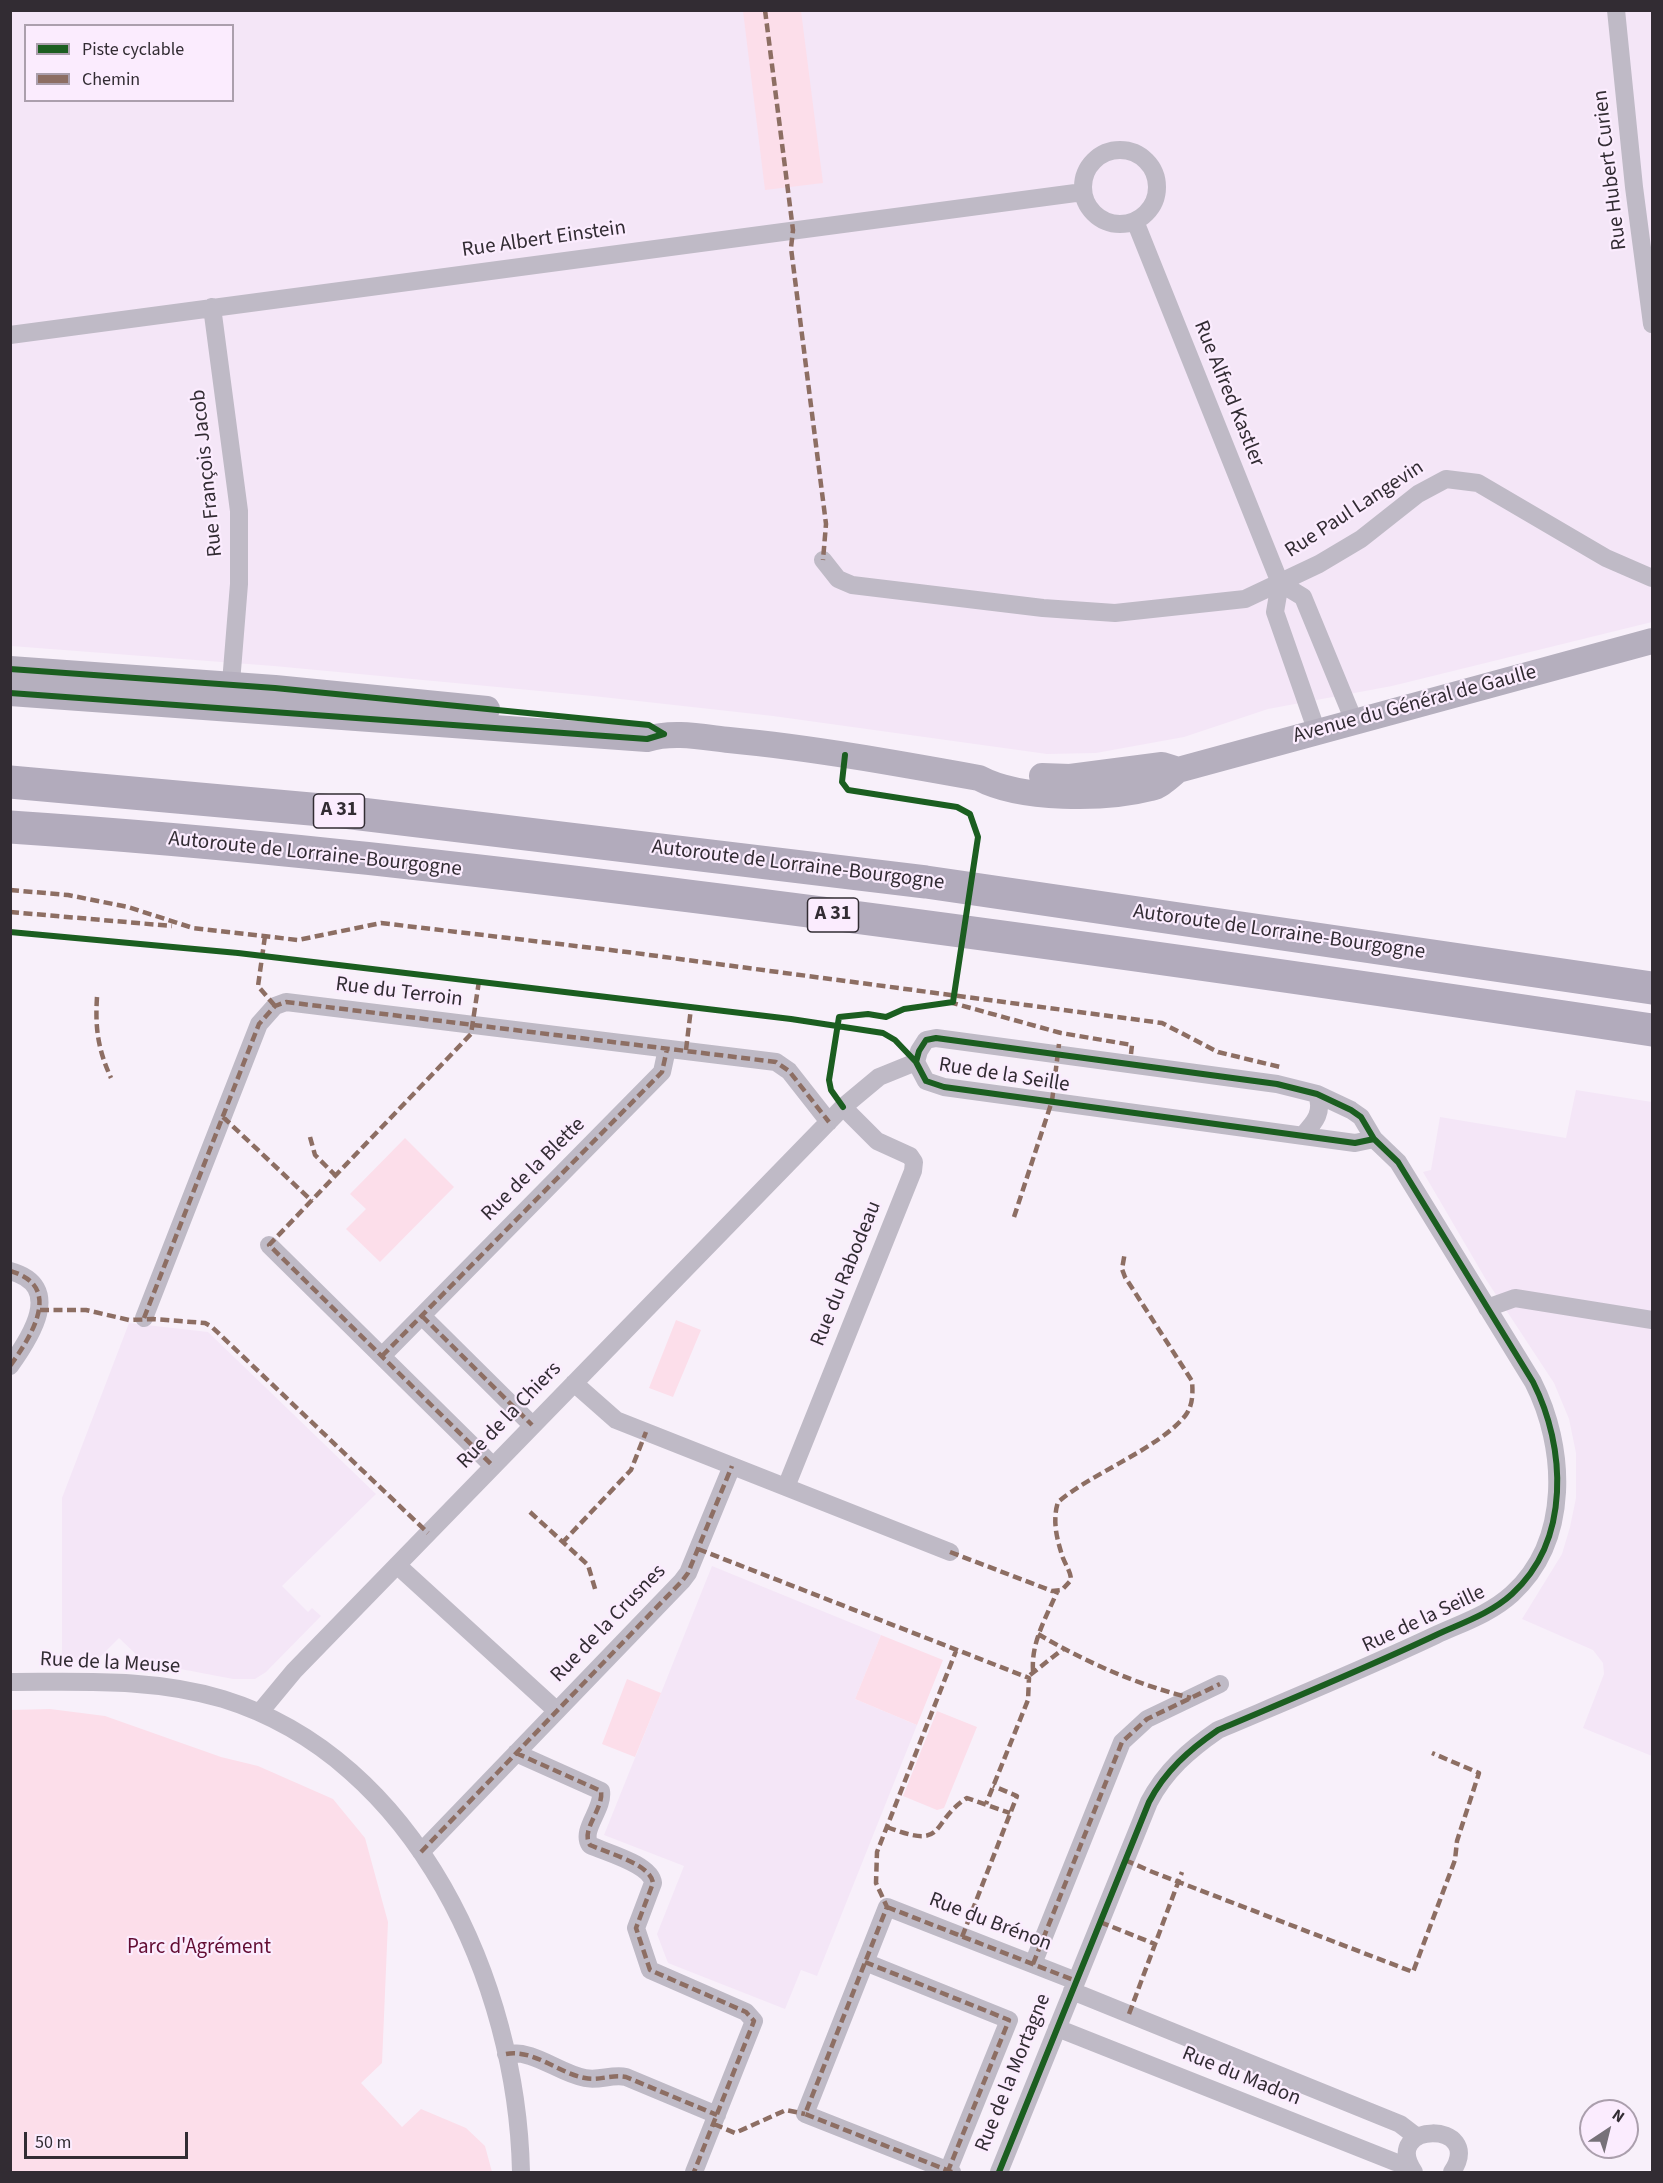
<!DOCTYPE html>
<html>
<head>
<meta charset="utf-8">
<style>
  body { margin:0 }
  #map { position:relative; width:1663px; height:2183px; overflow:hidden; background:#f8f0fa; font-family:"Source Sans 3",sans-serif }
  canvas { display:block }
  .frame { position:absolute; inset:0; border:12px solid #322c33; pointer-events:none }
  .legend { position:absolute; left:24px; top:24px; width:210px; height:78px; box-sizing:border-box; background:#fbecfe; border:2px solid #ab9fad; margin:0; padding:8px 10px; list-style:none; font-size:18px; color:#322c33 }
  .legend li { display:flex; align-items:center; gap:12px; height:30px }
  .legend b { width:30px; border:2px solid #ab9fad }
  .north { position:absolute; left:1579px; top:2099px; width:60px; height:60px; box-sizing:border-box; background:#fbecfe; border:2px solid #ab9fad; border-radius:50%; rotate:35deg; font-size:16px; font-weight:700; line-height:24px; text-align:center; color:#322c33 }
  .north::after { content:''; display:block; margin:auto; width:21px; height:27px; background:#777179; clip-path:polygon(50% 0,100% 100%,50% 72%,0 100%) }
  .scale { position:absolute; left:24px; top:2132px; width:164px; height:27px; box-sizing:border-box; border:3px solid #322c33; border-top:0; padding-left:8px; font-size:18px; line-height:21px; white-space:nowrap; color:#322c33; -webkit-text-stroke:4px #fbecfe; paint-order:stroke }
</style>
</head>
<body>
<div id="map">
<canvas width="1663" height="2183"></canvas>
<div class="frame"></div>
<ul class="legend">
<li><b style="height:8px;background:#1b5e20"></b>Piste cyclable</li>
<li><b style="height:8px;background:#8d6e63"></b>Chemin</li>
</ul>
<div class="north">N</div>
<div class="scale">50 m</div>
</div>
<script>
const ctx = document.querySelector('canvas').getContext('2d');
ctx.lineJoin = 'round';
function paint(path, color) {
  ctx.fillStyle = color;
  ctx.fill(path, 'evenodd');
}
function trace(path, color, width, dash) {
  ctx.strokeStyle = color;
  ctx.lineWidth = width;
  ctx.lineCap = dash ? 'butt' : 'round';
  ctx.setLineDash(dash || []);
  ctx.stroke(path);
}
function drawText(font, color, halo, rows, align = 'center') {
  ctx.font = font + ' "Source Sans 3",sans-serif';
  ctx.lineWidth = 4.5;
  ctx.setLineDash([]);
  ctx.textBaseline = 'middle';
  ctx.strokeStyle = halo;
  ctx.fillStyle = color;
  for (const [text, x, y, turn = 0] of rows) {
    ctx.save();
    ctx.translate(x, y);
    ctx.rotate((+turn || 0) * Math.PI / 180);
    ctx.textAlign = isNaN(turn) ? turn : align;
    if (halo) ctx.strokeText(text, 0, 0);
    ctx.fillText(text, 0, 0);
    ctx.restore();
  }
}
paint(new Path2D(`
  M10,11H1652V622L1392,686L1268,709L1184,737L1096,753L1047,754L773,716L593,696L274,666L11,646ZM26,26H232V100H26Z
  M1576,1090L1652,1102V1756L1583,1728L1604,1674L1603,1663L1593,1650L1522,1619L1562,1554L1570,1527L1576,1498V1453L1569,1419L1554,1383L1485,1278L1423,1172L1431,1170L1440,1117L1566,1138Z
  M129,1323L208,1332L376,1494L282,1586L308,1612L312,1608L321,1616L266,1672L255,1679H233L144,1662L119,1638L97,1660H62V1498Z
  M712,1566L881,1635L855,1699L917,1725L817,1976L801,1970L785,2009L668,1963L657,1934L684,1866L604,1835Z`), '#f4e6f7');
paint(new Path2D(`
  M743,11H801L823,183L765,190Z
  M405,1138L454,1187L380,1262L346,1229L366,1209L350,1194Z
  M676,1320L701,1330L673,1397L649,1388Z
  M881,1635L943,1660L917,1725L855,1699Z
  M627,1679L661,1693L635,1757L602,1744Z
  M50,1709L105,1716L221,1757L258,1766L333,1799L365,1838L388,1922L382,2063L361,2083L402,2127L421,2109L466,2128L485,2146L492,2172H11V1710Z
  M937,1711L977,1727L944,1808L937,1810L903,1796Z`), '#fcdeea');
trace(new Path2D(`
  M1616,10L1634,187L1652,324
  M1083 187a37 37 0 1 1 74 0a37 37 0 1 1-74 0Z
  M1135,221L1280,583L1275,612L1317,732
  M212,307L239,511V584L230,695
  M10,335L1083,192
  M823,560L838,579L852,585L1043,608L1115,613L1245,599L1319,564L1361,539L1418,494L1446,479L1478,483L1606,558L1652,578
  M1280,583L1303,597L1354,721
  M1303,1135C1316,1121 1323,1112 1317,1094
  M269,1245L493,1466
  M10,1271C65,1286 30,1338 10,1366
  M1487,1308L1515,1298L1652,1320
  M422,1316L532,1425
  M144,1318L259,1024L275,1006L286,1002L776,1062L789,1071L829,1122
  M382,1356L662,1072L667,1049
  M574,1383L616,1420L950,1552
  M786,1487L913,1171L914,1162L910,1156L877,1141L843,1107
  M397,1565L557,1711
  M10,1682C82,1682 153,1678 223,1699C417,1759 517,1983 521,2172
  M260,1712L294,1671L843,1107L879,1077L916,1062
  M516,1753L601,1791C604,1809 580,1830 590,1845C607,1853 651,1864 653,1883L636,1928L650,1970L746,2012L754,2021L694,2172
  M421,1852L682,1581L688,1573L732,1466
  M865,1962L1009,2020L948,2171
  M1033,1964L1122,1742L1147,1719L1220,1684
  M1072,1991L1400,2124L1417,2137
  M1057,2028L1395,2162L1409,2165
  M506,2054C534,2049 558,2073 585,2078C599,2081 612,2074 626,2077L717,2115
  M952,2172L805,2114L887,1907L1076,1981
  M999,2172L1149,1802C1165,1771 1189,1750 1218,1730C1291,1699 1364,1669 1436,1635C1462,1623 1490,1614 1512,1594C1571,1540 1566,1447 1533,1382L1398,1162L1374,1139L1361,1117L1351,1110L1317,1094L1277,1084L936,1038L926,1040L919,1051L916,1062L926,1081L944,1087L1355,1143L1374,1139
  M1414,2172C1379,2121 1486,2120 1452,2172`), '#bfbac6', 18);
trace(new Path2D(`
  M10,669L275,688L487,709
  M10,693L647,739C673,731 702,737 729,740C813,748 896,763 979,778C1020,800 1105,800 1151,788C1161,786 1170,776 1178,770L1652,641
  M1042,776L1070,777L1162,765L1178,770`), '#b5afbe', 26);
trace(new Path2D(`
  M10,782L344,812L926,882L1652,988
  M10,827C237,842 463,868 689,896C1011,936 1332,982 1652,1030`), '#b2abbc', 33);
trace(new Path2D(`
  M765,10L793,230L791,248L826,524L823,560
  M10,890L68,895L128,907L193,928L298,940L381,923L627,952L1162,1023L1218,1052L1280,1067
  M10,912L172,926
  M265,936L258,986L275,1006
  M479,981L471,1034L269,1245L493,1466
  M97,997C95,1029 98,1049 111,1078
  M949,1002L1061,1033L1132,1045L1131,1054
  M686,1050L691,1008
  M223,1117L312,1201
  M310,1137L315,1155L336,1176
  M1014,1217L1052,1101L1059,1044
  M10,1271C65,1286 30,1338 10,1366
  M40,1310H86L129,1320L153,1319L205,1323L212,1327L428,1533
  M422,1316L532,1425
  M144,1318L259,1024L275,1006L286,1002L776,1062L789,1071L829,1122
  M382,1356L662,1072L667,1049
  M530,1512L588,1565L596,1592
  M562,1543L631,1470L646,1432
  M698,1549L1029,1678L1028,1700L986,1804
  M950,1552L1052,1591L1062,1590L1071,1580C1071,1572 1066,1566 1063,1558C1057,1540 1052,1521 1058,1502C1092,1473 1158,1449 1185,1416C1193,1406 1193,1393 1192,1381L1125,1277L1122,1269L1125,1252
  M1038,1634C1085,1662 1138,1685 1191,1698
  M1033,1671C1031,1642 1046,1618 1057,1592
  M1030,1675L1063,1649
  M516,1753L601,1791C604,1809 580,1830 590,1845C607,1853 651,1864 653,1883L636,1928L650,1970L746,2012L754,2021L694,2172
  M887,1827C949,1851 928,1823 967,1798L1010,1813
  M421,1852L682,1581L688,1573L732,1466
  M1125,1860L1148,1870
  M1150,1871L1413,1972L1455,1860L1457,1841L1479,1773L1432,1753
  M887,1907L1076,1981
  M1100,1922L1155,1944
  M962,1937L1017,1796L993,1786
  M865,1962L1009,2020L948,2171
  M1033,1964L1122,1742L1147,1719L1220,1684
  M1129,2014L1182,1872
  M506,2054C534,2049 558,2073 585,2078C599,2081 612,2074 626,2077L717,2115
  M714,2124L735,2133L786,2110L805,2114
  M952,2172L805,2114L887,1907L876,1883L877,1852L956,1651`), '#8d6e63', 4.5, [9, 4.5]);
trace(new Path2D(`
  M10,669L275,688L649,725L664,734
  M10,693L647,739L664,734
  M10,932L238,953L791,1019L883,1033L895,1040L916,1062
  M843,1107L831,1090L829,1080L839,1017L868,1014L886,1017L904,1009L953,1002L978,837L970,814L957,807L848,790L842,782L845,755
  M999,2172L1149,1802C1165,1771 1189,1750 1218,1730C1291,1699 1364,1669 1436,1635C1462,1623 1490,1614 1512,1594C1571,1540 1566,1447 1533,1382L1398,1162L1374,1139L1361,1117L1351,1110L1317,1094L1277,1084L936,1038L926,1040L919,1051L916,1062L926,1081L944,1087L1355,1143L1374,1139`), '#1b5e20', 6);
for (const [x, y, w] of [
  [339,811,51],
  [833,915,51]
]) {
  const box = new Path2D();
  box.roundRect(x - w / 2, y - 17, w, 34, 4.5);
  ctx.fillStyle = '#fbecfe';
  ctx.fill(box);
  trace(box, '#322c33', 1.5);
}
drawText('bold 20px', '#322c33', null, [
  ["A 31",339,811],
  ["A 31",833,915]
]);
drawText('21px', '#322c33', '#fbecfe', [
  ["Rue Hubert Curien",1611,170,-97],
  ["Rue Albert Einstein",544,240,-8],
  ["Rue Alfred Kastler",1228,394,68],
  ["Rue François Jacob",208,473,-96],
  ["Rue Paul Langevin",1355,510,-33],
  ["Avenue du Général de Gaulle",1415,705,-15],
  ["Autoroute de Lorraine-Bourgogne",315,855,6],
  ["Autoroute de Lorraine-Bourgogne",798,866,7],
  ["Autoroute de Lorraine-Bourgogne",1279,933,8],
  ["Rue du Terroin",399,993,7],
  ["Rue de la Seille",1004,1076,9],
  ["Rue de la Blette",534,1170,-45],
  ["Rue du Rabodeau",847,1274,-68],
  ["Rue de la Chiers",510,1416,-46],
  ["Rue de la Seille",1424,1620,-25],
  ["Rue de la Crusnes",609,1624,-46],
  ["Rue de la Meuse",110,1664,3],
  ["Rue du Brénon",990,1923,21],
  ["Rue de la Mortagne",1014,2073,-68],
  ["Rue du Madon",1241,2077,22]
]);
drawText('21px', '#620c33', '#fbecfe', [
  ["Parc d'Agrément",199,1948]
]);
</script>
</body>
</html>
